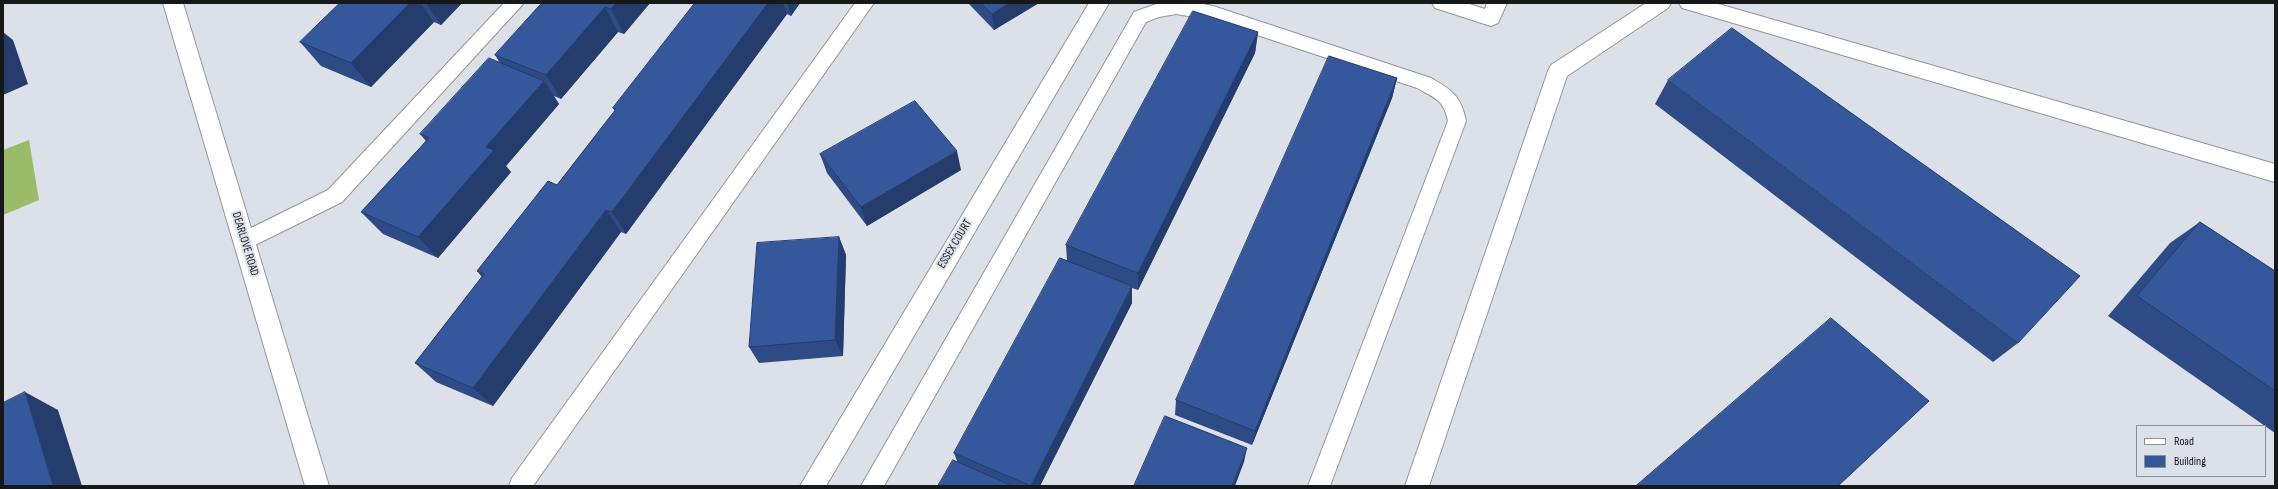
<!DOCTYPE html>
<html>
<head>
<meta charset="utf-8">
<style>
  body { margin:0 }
  #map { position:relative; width:2278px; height:489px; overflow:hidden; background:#dce0e8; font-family:"Sofia Sans Condensed",sans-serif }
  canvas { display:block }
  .frame { position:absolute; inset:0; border:4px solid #16181a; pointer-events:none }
  .legend { position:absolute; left:2136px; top:425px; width:130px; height:52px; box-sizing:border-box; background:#dce0e8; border:1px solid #8d9096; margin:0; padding:5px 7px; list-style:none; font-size:12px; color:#16181a }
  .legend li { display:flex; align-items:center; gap:8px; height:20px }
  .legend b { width:20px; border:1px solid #8d9096 }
</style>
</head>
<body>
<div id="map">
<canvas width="2278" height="489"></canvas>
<div class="frame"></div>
<ul class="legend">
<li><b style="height:5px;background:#fff"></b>Road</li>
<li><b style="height:11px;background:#35579b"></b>Building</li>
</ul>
</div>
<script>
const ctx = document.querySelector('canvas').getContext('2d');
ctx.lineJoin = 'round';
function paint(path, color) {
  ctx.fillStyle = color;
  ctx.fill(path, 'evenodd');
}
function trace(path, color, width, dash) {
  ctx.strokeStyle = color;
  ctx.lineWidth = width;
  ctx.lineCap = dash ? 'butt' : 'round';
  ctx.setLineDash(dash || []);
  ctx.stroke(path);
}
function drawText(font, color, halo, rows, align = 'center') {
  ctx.font = font + ' "Sofia Sans Condensed",sans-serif';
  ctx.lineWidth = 4;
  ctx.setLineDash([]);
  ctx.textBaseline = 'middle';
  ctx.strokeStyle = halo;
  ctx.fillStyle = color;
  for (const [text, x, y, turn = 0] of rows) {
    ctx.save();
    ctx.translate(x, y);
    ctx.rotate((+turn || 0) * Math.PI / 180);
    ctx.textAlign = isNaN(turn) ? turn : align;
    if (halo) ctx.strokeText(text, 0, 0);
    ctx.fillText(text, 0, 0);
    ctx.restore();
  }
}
paint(new Path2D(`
  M29,140L39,200L3,215V150Z`), '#9abc68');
const lane = new Path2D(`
  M504,3H524L342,202L251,247L244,250L237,247L234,241L237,235L328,190Z
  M855,3H874L533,486H509L512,478Z
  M1159,3H1198L1213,6L1431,78C1452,90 1461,96 1466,121L1330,486H1308L1448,121C1444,100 1435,98 1417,88L1212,20L1176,14L1159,17L1146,22L884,486H861L1134,12Z`);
const street = new Path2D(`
  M1089,3H1109L826,486H800Z
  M1432,3H1466L1485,9L1487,3H1507L1498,23L1491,26L1435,8Z
  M1646,3H1671L1668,8L1567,76L1429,486H1405L1548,71L1551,65Z
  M1679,3H1715L2275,164V182L1689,10L1682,8Z`);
const secondary = new Path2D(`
  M163,3H183L329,486H305Z`);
trace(lane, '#92969e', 2);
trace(street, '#92969e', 2);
trace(secondary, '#92969e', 2);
paint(lane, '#fff');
paint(street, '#fff');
paint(secondary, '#fff');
paint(new Path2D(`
  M340,3H462L441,25L434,22L371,87L321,66L300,42Z
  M542,3H650L624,34L618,32L561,99L554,96L559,104L506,166L511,172L438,258L383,234L361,212L426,141L420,134L500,63L495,55Z
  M695,3H800L791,16L787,14L626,234L621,232L493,406L436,382L415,363L482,277L477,271L557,185L615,111L613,108Z
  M968,3H1039L994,30Z
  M1258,32L1255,53L1138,290L1132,288V303L1040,486H938L957,461L954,453L1067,261L1066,245Z
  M1397,78L1392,98L1252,445L1175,415L1176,400Z
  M1668,80L2018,343L1993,362L1655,104Z
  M820,154L961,170L867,226L827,173Z
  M2200,222L2275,271V433L2108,316L2170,243Z
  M839,237L846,255L843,356L759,363L749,347Z`), '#2e4b85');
paint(new Path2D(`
  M410,3H420L434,22L371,87L351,63Z
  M426,3H462L441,25Z
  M616,3H650L624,34L611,9Z
  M768,3H783L787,14L626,234L612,212Z
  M787,3H800L791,16Z
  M1010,3H1039L994,30L992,14Z
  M605,7L618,32L561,99L546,75Z
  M3,32L13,40L28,84L3,95Z
  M1258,32L1255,53L1138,290V273Z
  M1397,78L1392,98L1252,445L1255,431Z
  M544,81L559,104L506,166L511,172L438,258L418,237L486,147Z
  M957,151L961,170L867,226L861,207Z
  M606,210L621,232L493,406L473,388Z
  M839,237L846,255L843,356L835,340Z
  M1132,286V303L1040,486H1031Z
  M25,392L58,410L82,486H53Z
  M1247,448L1244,462L1235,486H1232Z`), '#253d6c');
const building = new Path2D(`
  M340,3H410L351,63L300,42Z
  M542,3H616L611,9L605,7L546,75L495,55Z
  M695,3H768L612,212L606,210L473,388L415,363L484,274L477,271L548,181L557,185L616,109L613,108Z
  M981,3H1010L992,14Z
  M1193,11L1258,32L1138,273L1066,245Z
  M1732,28L2080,276L2018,343L1668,80Z
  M1329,56L1397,78L1255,431L1176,400Z
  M489,58L544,81L486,147L494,150L418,237L361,212L429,138L420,134Z
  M915,101L957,151L861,207L820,154Z
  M2200,222L2275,271V391L2137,296Z
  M839,237L835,340L749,347L757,243Z
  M1060,258L1132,286L1031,486L954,453Z
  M1831,318L1929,401L1838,486H1636Z
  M25,392L53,486H3V403Z
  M1165,416L1247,448L1232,486H1134Z
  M953,460L1013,486H938Z`);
paint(building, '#35579b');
trace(building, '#253d6c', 1);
drawText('12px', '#16181a', '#dce0e8', [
  ["DEARLOVE ROAD",245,244,73],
  ["ESSEX COURT",955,244,-59]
]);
</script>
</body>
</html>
